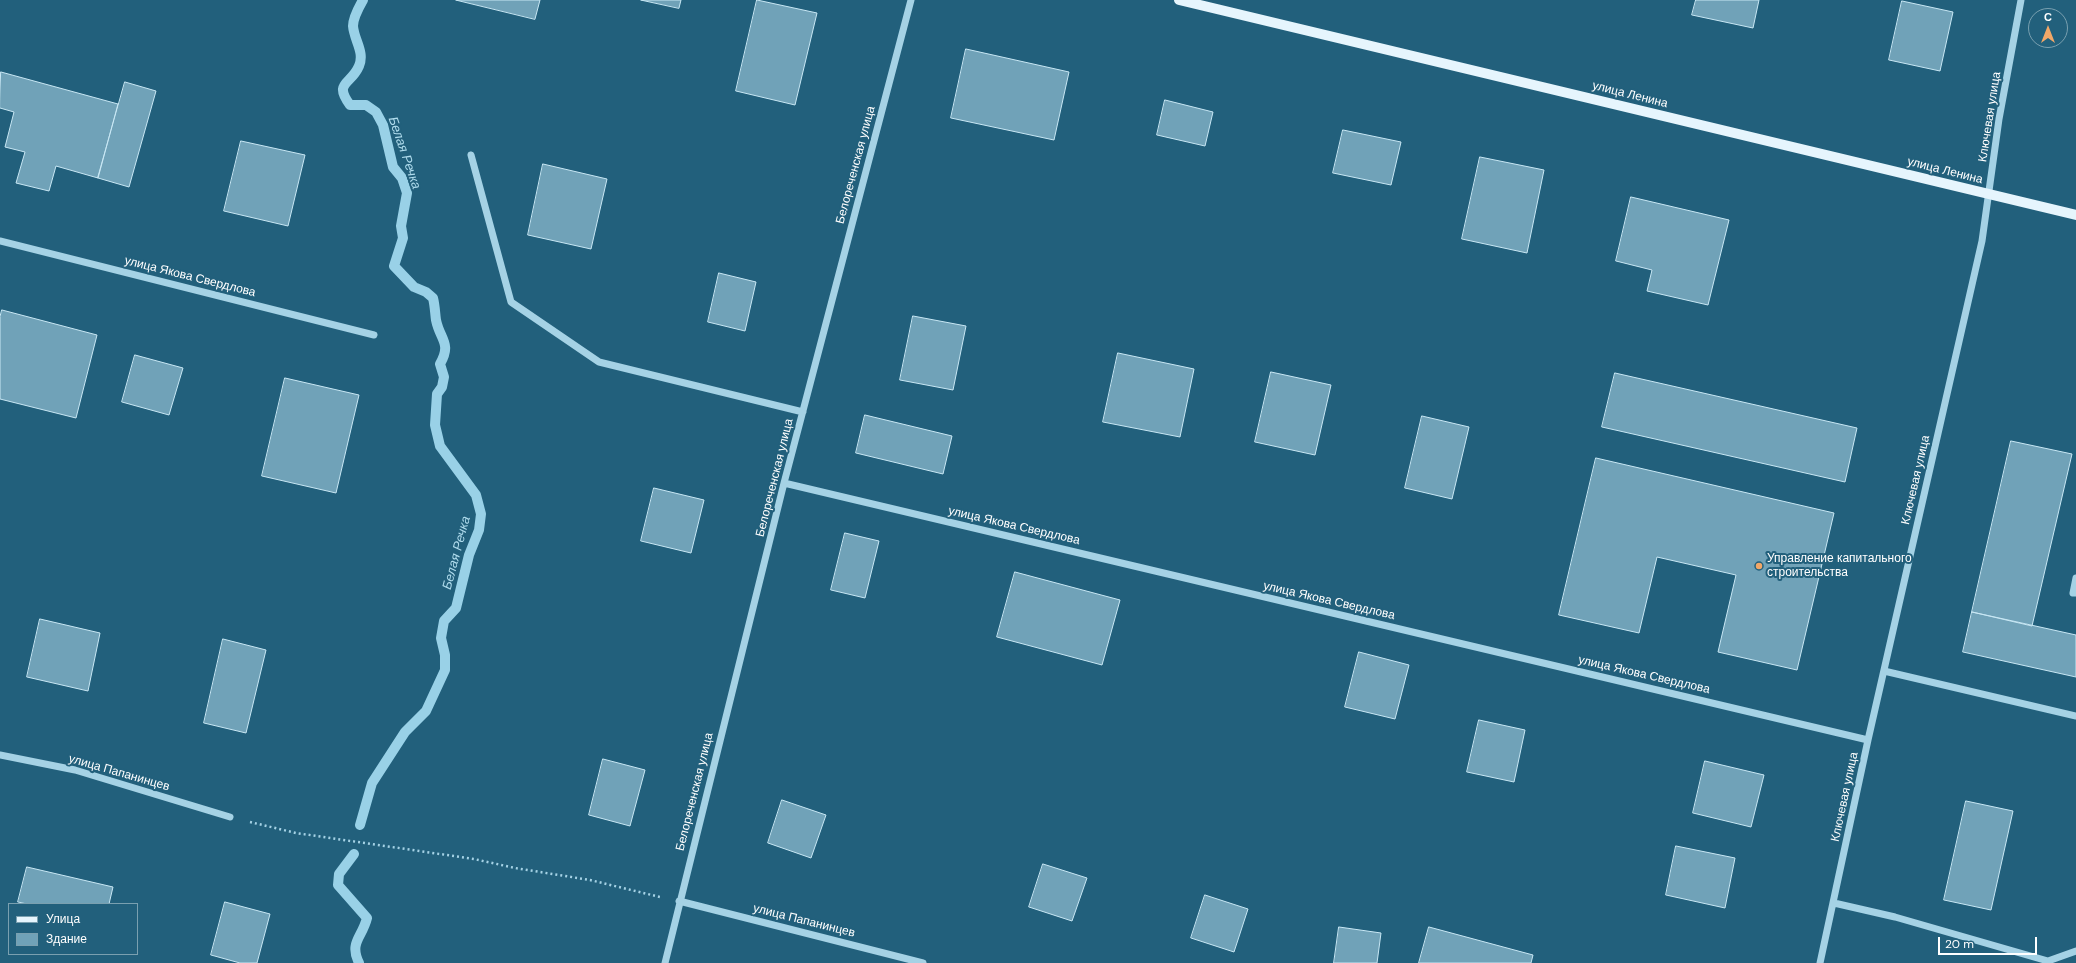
<!DOCTYPE html>
<html>
<head>
<meta charset="utf-8">
<style>
  body { margin:0 }
  #map { position:relative; width:2076px; height:963px; overflow:hidden; background:#22607c; font-family:"DM Sans",sans-serif }
  canvas { display:block }
  .legend { position:absolute; left:8px; top:903px; width:130px; height:52px; box-sizing:border-box; background:#22607c; border:1px solid #7aa0b0; margin:0; padding:5px 7px; list-style:none; font-size:12px; color:#fff }
  .legend li { display:flex; align-items:center; gap:8px; height:20px }
  .legend b { width:20px; border:1px solid #7aa0b0 }
  .north { position:absolute; left:2028px; top:8px; width:40px; height:40px; box-sizing:border-box; background:#22607c; border:1px solid #7aa0b0; border-radius:50%; rotate:0deg; font-size:11px; font-weight:700; line-height:16px; text-align:center; color:#fff }
  .north::after { content:''; display:block; margin:auto; width:14px; height:18px; background:#f1a768; clip-path:polygon(50% 0,100% 100%,50% 72%,0 100%) }
  .scale { position:absolute; left:1938px; top:937px; width:99px; height:18px; box-sizing:border-box; border:2px solid #fff; border-top:0; padding-left:5px; font-size:12px; line-height:14px; white-space:nowrap; color:#fff; -webkit-text-stroke:3px #22607c; paint-order:stroke }
</style>
</head>
<body>
<div id="map">
<canvas width="2076" height="963"></canvas>
<ul class="legend">
<li><b style="height:5px;background:#e6f5fd"></b>Улица</li>
<li><b style="height:11px;background:#70a2b8"></b>Здание</li>
</ul>
<div class="north">С</div>
<div class="scale">20 m</div>
</div>
<script>
const ctx = document.querySelector('canvas').getContext('2d');
ctx.lineJoin = 'round';
function trace(path, color, width, dash) {
  ctx.strokeStyle = color;
  ctx.lineWidth = width;
  ctx.lineCap = dash ? 'butt' : 'round';
  ctx.setLineDash(dash || []);
  ctx.stroke(path);
}
function paint(path, color) {
  ctx.fillStyle = color;
  ctx.fill(path, 'evenodd');
}
function drawText(font, color, halo, rows, align = 'center') {
  ctx.font = font + ' "DM Sans",sans-serif';
  ctx.lineWidth = 4;
  ctx.setLineDash([]);
  ctx.textBaseline = 'middle';
  ctx.strokeStyle = halo;
  ctx.fillStyle = color;
  for (const [text, x, y, turn = 0] of rows) {
    ctx.save();
    ctx.translate(x, y);
    ctx.rotate((+turn || 0) * Math.PI / 180);
    ctx.textAlign = isNaN(turn) ? turn : align;
    if (halo) ctx.strokeText(text, 0, 0);
    ctx.fillText(text, 0, 0);
    ctx.restore();
  }
}
trace(new Path2D(`
  M360,825L372,783L405,732L426,711L445,670V655L441,638L444,621L456,608L469,555L479,530L481,514L476,495L440,446L435,425L437,394L442,387L444,377L440,364C452,343 440,340 436,320C435,313 435,306 433,298L426,292L414,287L394,266L403,238L401,226L407,193L402,178L393,167L383,125L376,112L366,105H350C333,82 351,85 359,66C365,52 354,40 353,26C353,18 359,7 363,0
  M354,854L339,874L338,885L367,918C362,938 349,942 359,963`), '#99d1e7', 10);
const building = new Path2D(`
  M456,0H540L535,19Z
  M641,0H681L679,8Z
  M757,0L817,13L795,105L736,91Z
  M1696,0H1759L1753,28L1692,15Z
  M1902,1L1953,12L1940,71L1889,60Z
  M966,49L1069,72L1054,140L951,118Z
  M1,72L118,104L98,178L56,166L49,191L16,183L25,152L5,147L14,112L0,108Z
  M125,82L156,91L129,187L98,178Z
  M1165,100L1213,112L1205,146L1157,135Z
  M1343,130L1401,142L1391,185L1333,173Z
  M241,141L305,155L288,226L224,211Z
  M1480,157L1544,170L1527,253L1462,239Z
  M543,164L607,179L591,249L528,235Z
  M1631,197L1729,220L1708,305L1647,291L1652,270L1616,261Z
  M719,273L756,282L745,331L708,322Z
  M2,310L97,335L76,418L0,399V317Z
  M913,316L966,326L953,390L900,380Z
  M1118,353L1194,369L1180,437L1103,422Z
  M135,355L183,368L169,415L122,402Z
  M1271,372L1331,385L1315,455L1255,442Z
  M1615,373L1857,428L1845,482L1602,427Z
  M285,378L359,395L336,493L262,476Z
  M865,415L952,436L943,474L856,453Z
  M1422,416L1469,427L1452,499L1405,488Z
  M2011,441L2072,454L2032,626L1972,612Z
  M1596,458L1834,513L1797,670L1718,652L1736,575L1657,557L1639,633L1559,615Z
  M654,488L704,500L691,553L641,541Z
  M845,533L879,541L865,598L831,590Z
  M1015,572L1120,600L1102,665L997,637Z
  M1972,612L2076,635V677L1963,652Z
  M40,619L100,633L88,691L27,677Z
  M223,639L266,650L246,733L204,723Z
  M1359,652L1409,665L1395,719L1345,707Z
  M1479,720L1525,730L1514,782L1467,772Z
  M603,759L645,770L630,826L589,815Z
  M1705,761L1764,775L1751,827L1693,813Z
  M782,800L826,815L811,858L768,843Z
  M1966,801L2013,811L1991,910L1944,900Z
  M1676,846L1735,858L1725,908L1666,895Z
  M1043,864L1087,878L1072,921L1029,907Z
  M27,867L113,887L109,904H27L18,902Z
  M1205,895L1248,909L1234,952L1191,938Z
  M225,902L270,914L257,963H240L211,955Z
  M1339,927L1381,933L1377,963H1334Z
  M1429,927L1533,955L1531,963H1419Z`);
paint(building, '#70a2b8');
trace(building, '#c8e7f4', 1);
trace(new Path2D(`
  M250,822L296,833L474,859L515,868L590,880L660,897`), '#a5d2e5', 2.5, [2, 3]);
trace(new Path2D(`
  M471,155L511,302L599,362L803,412
  M0,241L374,335
  M784,483L1868,740
  M2076,578L2073,593H2076
  M1884,671L2076,716
  M0,755L75,770L230,817
  M679,901L923,963
  M1834,903L1895,917L2048,961V963
  M2048,961L2076,951
  M665,963L784,483L911,0
  M1820,963L1868,740L1982,241L1999,119L2021,0`), '#a5d2e5', 7);
trace(new Path2D(`
  M1179,0L2076,215`), '#e6f5fd', 10);
for (const [x, y, r, color] of [
  [1759,566,4,"#f1a768"]
]) {
  const dot = new Path2D();
  dot.arc(x, y, r, 0, 2 * Math.PI);
  ctx.fillStyle = color;
  ctx.fill(dot);
  trace(dot, '#22607c', 1.5);
}
drawText('12px', '#fff', '#22607c', [
  ["улица Ленина",1630,95,14],
  ["Ключевая улица",1990,117,-81],
  ["Белореченская улица",856,165,-75],
  ["улица Ленина",1945,171,14],
  ["улица Якова Свердлова",190,277,14],
  ["Белореченская улица",775,478,-76],
  ["Ключевая улица",1916,480,-77],
  ["улица Якова Свердлова",1014,526,13],
  ["улица Якова Свердлова",1329,601,13],
  ["улица Якова Свердлова",1644,675,13],
  ["улица Папанинцев",119,773,16],
  ["Белореченская улица",695,792,-76],
  ["Ключевая улица",1845,797,-78],
  ["улица Папанинцев",804,921,14]
]);
drawText('12px', '#fff', '#22607c', [
  ["Управление капитального",1767,559],
  ["строительства",1767,573]
], 'left');
drawText('italic 13px', '#b0dced', '#22607c', [
  ["Белая Речка",404,153,71],
  ["Белая Речка",457,553,-75]
]);
</script>
</body>
</html>
